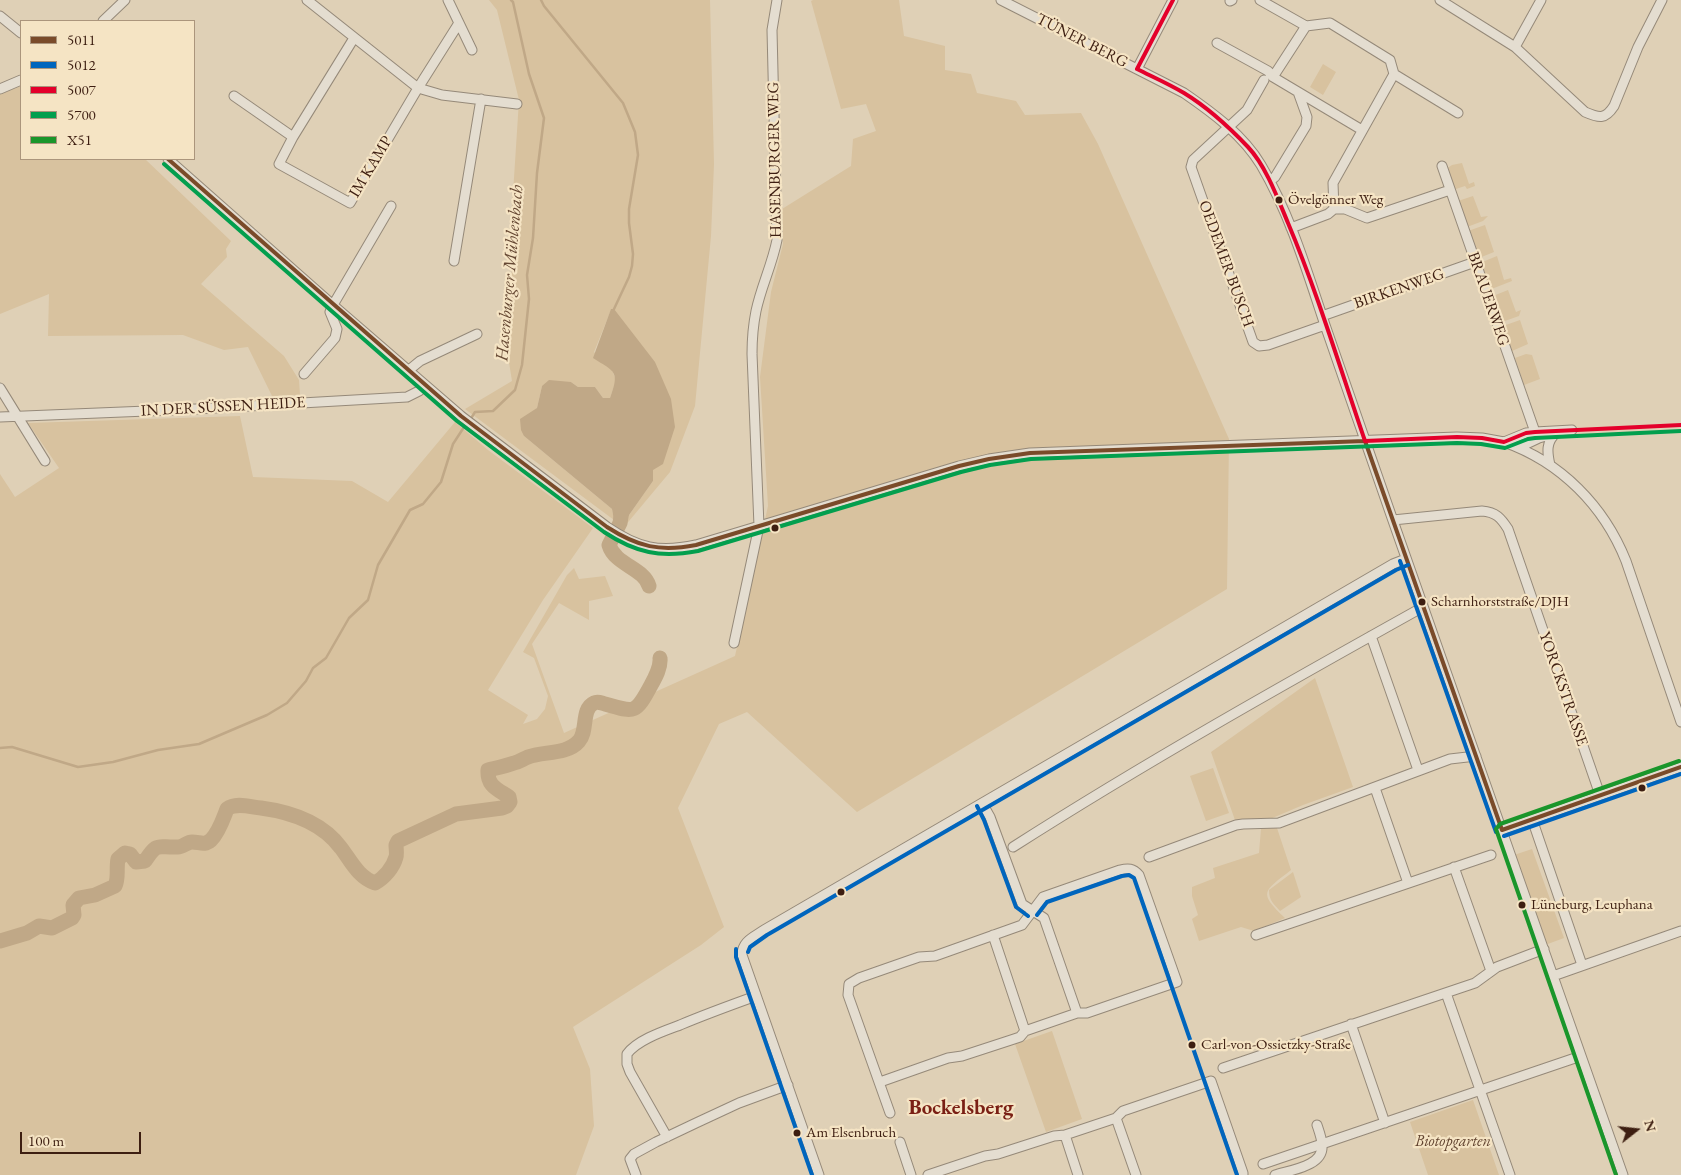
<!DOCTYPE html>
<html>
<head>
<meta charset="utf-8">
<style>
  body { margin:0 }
  #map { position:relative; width:1681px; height:1175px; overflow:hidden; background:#dfd0b6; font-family:"EB Garamond",serif }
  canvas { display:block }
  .legend { position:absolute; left:20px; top:20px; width:175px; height:140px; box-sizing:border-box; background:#f5e4c4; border:1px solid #ab957c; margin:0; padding:6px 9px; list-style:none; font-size:15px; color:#3d1e11 }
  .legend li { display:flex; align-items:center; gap:10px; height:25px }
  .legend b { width:25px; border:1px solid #ab957c }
  .north { position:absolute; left:1611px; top:1105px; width:50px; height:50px; -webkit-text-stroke:4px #f5e4c4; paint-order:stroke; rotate:74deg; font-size:14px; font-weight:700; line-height:20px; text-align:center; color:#3d1e11 }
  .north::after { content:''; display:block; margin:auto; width:18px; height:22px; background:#3d1e11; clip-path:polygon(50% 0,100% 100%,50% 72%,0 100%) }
  .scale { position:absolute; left:20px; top:1132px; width:121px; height:22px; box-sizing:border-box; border:2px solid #3d1e11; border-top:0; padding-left:6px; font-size:15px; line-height:18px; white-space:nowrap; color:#3d1e11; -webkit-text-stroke:4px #f5e4c4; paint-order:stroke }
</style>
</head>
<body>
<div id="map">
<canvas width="1681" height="1175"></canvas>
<ul class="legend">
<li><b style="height:6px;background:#7a4b2a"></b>5011</li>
<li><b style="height:6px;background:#0065bd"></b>5012</li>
<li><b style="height:6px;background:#e4002b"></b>5007</li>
<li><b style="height:6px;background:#039f4e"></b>5700</li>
<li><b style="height:6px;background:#1a962b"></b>X51</li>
</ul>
<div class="north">N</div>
<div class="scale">100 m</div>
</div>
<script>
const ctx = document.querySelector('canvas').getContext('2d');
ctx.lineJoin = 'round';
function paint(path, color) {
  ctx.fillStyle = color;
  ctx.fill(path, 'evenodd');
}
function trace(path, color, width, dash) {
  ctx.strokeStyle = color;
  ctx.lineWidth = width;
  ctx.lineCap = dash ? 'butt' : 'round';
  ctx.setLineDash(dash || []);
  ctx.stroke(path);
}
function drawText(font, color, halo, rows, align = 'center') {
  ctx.font = font + ' "EB Garamond",serif';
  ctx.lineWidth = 4.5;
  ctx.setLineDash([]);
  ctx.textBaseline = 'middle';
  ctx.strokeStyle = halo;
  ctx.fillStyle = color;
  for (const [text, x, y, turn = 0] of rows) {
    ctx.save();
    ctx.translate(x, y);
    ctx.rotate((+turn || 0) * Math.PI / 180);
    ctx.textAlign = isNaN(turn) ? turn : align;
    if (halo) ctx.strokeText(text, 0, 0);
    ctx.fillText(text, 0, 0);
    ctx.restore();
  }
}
paint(new Path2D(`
  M489,0H710L714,164L711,236L695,406L670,472L624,527L622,525L653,481L614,309L611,310L594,352L612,370L616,380L610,398H603L595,387H578L571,382L542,386L537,408L524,436L612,509L614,520L465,409L512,381L503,325L514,258L512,209L519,100L497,10Z
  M813,0H899L904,36L945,46V70L971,74L977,93L1016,101L1025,115L1081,113L1098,144L1229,439L1227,589L857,812L747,712L719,724L678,808L724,927L701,945L573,1027L590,1069L594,1126L576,1175H0V474L15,497L59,468L28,423L240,416L253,477L352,481L388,502L455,422L488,450L593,528L543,600L488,690L528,715L523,724L537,719L545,709L548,696L534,658L523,652L567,575L574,568L579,579L605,576L613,596L589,601V620L559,603L532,644L564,733L735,656L768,506L760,377L771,292L783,244L782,209L851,166L853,139L876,131L866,104L841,109L811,1Z
  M1323,64L1336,72L1323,95L1310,87Z
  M21,86V159H145L231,241L226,249L227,257L201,284L284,356L299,380L300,395L272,396L248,347L224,350L183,335L48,336L49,294L0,314V94Z
  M1462,163L1469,184L1474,182L1475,186L1467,189L1465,186L1453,190L1446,169L1452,165Z
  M1473,196L1481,217L1488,216L1483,221L1467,227L1458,201Z
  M1485,225L1494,252L1479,258L1468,231Z
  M1497,256L1504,280L1511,278L1512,281L1489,290L1480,263Z
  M1508,290L1516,312L1521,310L1519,316L1502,322L1493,296Z
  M1520,320L1528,344L1512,351L1503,326Z
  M1526,354L1532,355L1540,379L1524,385L1515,358Z
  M1315,678L1353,787L1303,805L1270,819L1236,823L1211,752Z
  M1213,768L1229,813L1206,821L1190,776Z
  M1276,825L1291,870C1263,892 1258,892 1285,918L1254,931L1241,927L1199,941L1192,919L1198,915L1192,896V887L1215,878L1213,868L1259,853L1261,829Z
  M1532,849L1564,938L1545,945L1514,855Z
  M1293,872L1301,897L1280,911C1274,904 1269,901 1269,890Z
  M1052,1031L1082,1119L1046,1132L1015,1044Z
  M1473,1100L1499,1175H1428L1410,1122Z`), '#d8c29f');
paint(new Path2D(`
  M611,309H614L655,362L671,399L675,427L663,464L653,470V481L622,525L614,520L612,509L524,436L521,430L520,419L537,408L542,386L549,380L571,382L578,387H595L603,398H610C620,371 615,372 593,358Z`), '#c0a887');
trace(new Path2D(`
  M541,0L544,6L623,103L635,132L638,155L629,209V223L633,254L632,266L629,277L614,309
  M470,420L475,412L493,411L515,390L522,365L529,299L527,275L533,238L537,173L544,118L529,74L513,2L511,0
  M0,748L12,747L78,767L113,762L158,750L199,744L267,715L287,703L306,681L313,668L326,658L349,618L368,600L378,565L410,510L423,504L441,482L453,444L466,424`), '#c0a887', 2.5);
trace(new Path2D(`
  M623,504L620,523L609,545C615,565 644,568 649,586
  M0,941L27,933L39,926L52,928L72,918L74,915L73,905L79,898L95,895L115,886C119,878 116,868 118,859L125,853L130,854L136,862L145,861C158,841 157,848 178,847C183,847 187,842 192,842C200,842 204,846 211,840C219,832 223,819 227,809C236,802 250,807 261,808C291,812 322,822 341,848C351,861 358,877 375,883C384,878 393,868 396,857C397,854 396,848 396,845L398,841L456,814L502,808L507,806L510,802L509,797C497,789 487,786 488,770C496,768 506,766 514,763C519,762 523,759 528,757C543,751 567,755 579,741C588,731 581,709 594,703C598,701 601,703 605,704C634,712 635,715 650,687C655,678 661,668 660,658`), '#c0a887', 15);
const minor = new Path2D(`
  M307,0L418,88L442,95L517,104
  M448,0L472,50
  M1001,0L1184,93C1213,113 1243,135 1261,165C1290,214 1307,271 1325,325C1347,388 1369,452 1391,515C1467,736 1546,955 1623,1175
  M1260,0L1306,26L1330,23L1390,60L1394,74L1333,183L1334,209L1328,214L1291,228
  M1440,0L1515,47L1585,112C1599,118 1605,120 1614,106L1638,47L1662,0
  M1230,1L1232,0
  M0,16L21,33
  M103,21L125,0
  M354,38L293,137L279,164L350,203L418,88L459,23
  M1217,43L1268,71L1273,77L1362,130
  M1515,47L1541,0
  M1137,69L1173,0
  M1394,74L1458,113
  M1273,77L1306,26
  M1264,80L1247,110L1193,160L1191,167L1253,342L1259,346L1268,345L1325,325
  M0,89L21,80
  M234,96L293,137
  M168,159L333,305L461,416L607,527C638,548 659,553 696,545L959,466L989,459L1030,453L1457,437L1482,438L1504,442L1526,433L1535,432L1572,430
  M1442,166L1535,432
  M1270,181L1275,177L1306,126L1307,117L1298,92
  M1334,209H1345L1367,218L1450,190
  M454,261L481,99
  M1322,316L1475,262
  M409,370L420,361L477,334
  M304,374L335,338L337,329L330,312L333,305L391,206
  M0,388L45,461
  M0,417L196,409L407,397L419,391L425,385
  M1504,442C1561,462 1604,506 1626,561L1681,722
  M1520,447L1539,438L1550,435
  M1550,465C1547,452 1546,442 1556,433
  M1393,520L1482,511C1496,512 1501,518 1508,529L1600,795
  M1371,636L1418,770
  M734,643L759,526L752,354C752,340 753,326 756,311C761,287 772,265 777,240L772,30L777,0
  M1375,788L1408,883
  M982,803L990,817L1022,904L1044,918L1077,1013
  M1532,819L1582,965
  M1502,830L1681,767
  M1013,847C1146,762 1285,684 1423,607
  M1149,857L1236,825L1243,824L1279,823L1450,759L1476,756
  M1454,867L1491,971
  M993,935L1025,1031
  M1256,935L1491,855
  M1553,976L1681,931
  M1446,993L1510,1175
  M1351,1024L1385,1123
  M1223,1068L1475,983L1497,967L1544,949
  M880,1082L948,1058L962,1056L1011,1040L1020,1037L1025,1031L1077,1013H1087L1177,982L1139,875C1133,868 1128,868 1120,870L1043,897L1022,925L935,956L919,957L859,978L849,984L848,995L890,1113
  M1116,1118L1136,1175
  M1065,1135L1078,1175
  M667,1137L630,1072L627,1064V1054C637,1040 664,1031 680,1025C706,1014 731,1005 756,996
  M900,1142L911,1175
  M1263,1164L1581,1056
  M636,1175L630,1159L634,1154L656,1142L696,1123L739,1103L788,1085
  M819,1175L742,955C742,941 754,937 764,930L1393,564L1406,559
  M928,1175L985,1156L998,1154L1054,1136L1065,1135L1116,1118L1123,1111L1211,1081L1243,1173V1175
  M1275,1175C1291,1170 1324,1166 1322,1145C1322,1139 1319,1131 1317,1125`);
trace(minor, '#958979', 11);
trace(minor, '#e4ddd0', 9);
trace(new Path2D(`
  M168,159L461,416L607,527C638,547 660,552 696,545L959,466L989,459L1030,453L1365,441
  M1365,441L1502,830
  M1502,830L1681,767`), '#7a4b2a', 4);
trace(new Path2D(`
  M1400,561L1496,832
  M977,806L984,820L1016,907L1028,916
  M1504,836L1681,774
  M1037,915L1047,902L1122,876L1129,875L1134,878L1237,1175
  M736,949V957L812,1175
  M748,952L750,947L767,935L1396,570L1408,565`), '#0065bd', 4);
trace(new Path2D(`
  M1137,69C1153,77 1169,84 1184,93C1207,107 1229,127 1248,147C1266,166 1278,199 1288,223C1318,294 1340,368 1365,441
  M1137,69L1173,0
  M1365,441L1457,437L1482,438L1504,442L1526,433L1535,432L1681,425`), '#e4002b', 4);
trace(new Path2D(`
  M164,164L457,421L604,532C636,553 660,558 698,551L961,472L990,465L1031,459L1457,443L1481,444L1505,448L1528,439L1535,438L1681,431`), '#039f4e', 4);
trace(new Path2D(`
  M1616,1175L1496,829L1500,824L1679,761`), '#1a962b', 4);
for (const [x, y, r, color] of [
  [1279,200,4.5,"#3d1e11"],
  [775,528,4.5,"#3d1e11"],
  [1422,602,4.5,"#3d1e11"],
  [1642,788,4.5,"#3d1e11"],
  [841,892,4.5,"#3d1e11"],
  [1522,905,4.5,"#3d1e11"],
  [1192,1045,4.5,"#3d1e11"],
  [797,1133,4.5,"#3d1e11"]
]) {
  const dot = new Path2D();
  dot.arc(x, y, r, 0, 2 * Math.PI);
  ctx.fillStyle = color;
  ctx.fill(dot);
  trace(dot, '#f5e4c4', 2);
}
drawText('15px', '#3d1e11', '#f5e4c4', [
  ["Övelgönner Weg",1288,200],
  ["Scharnhorststraße/DJH",1431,602],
  ["Lüneburg, Leuphana",1531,905],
  ["Carl-von-Ossietzky-Straße",1201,1045],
  ["Am Elsenbruch",806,1133]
], 'left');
drawText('16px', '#3d1e11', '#f5e4c4', [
  ["TÜNER BERG",1082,41,27],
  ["HASENBURGER WEG",775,160,-91],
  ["IM KAMP",371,167,-59],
  ["OEDEMER BUSCH",1226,264,70],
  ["BIRKENWEG",1399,289,-19],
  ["BRAUERWEG",1488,299,71],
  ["IN DER SÜSSEN HEIDE",223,407,-3],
  ["YORCKSTRASSE",1563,689,71]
]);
drawText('italic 16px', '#624430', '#f5e4c4', [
  ["Biotopgarten",1453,1142]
]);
drawText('italic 18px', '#664833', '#f5e4c4', [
  ["Hasenburger Mühlenbach",510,273,-85]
]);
drawText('bold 21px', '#7a1f14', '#f5e4c4', [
  ["Bockelsberg",961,1108]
]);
</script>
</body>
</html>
